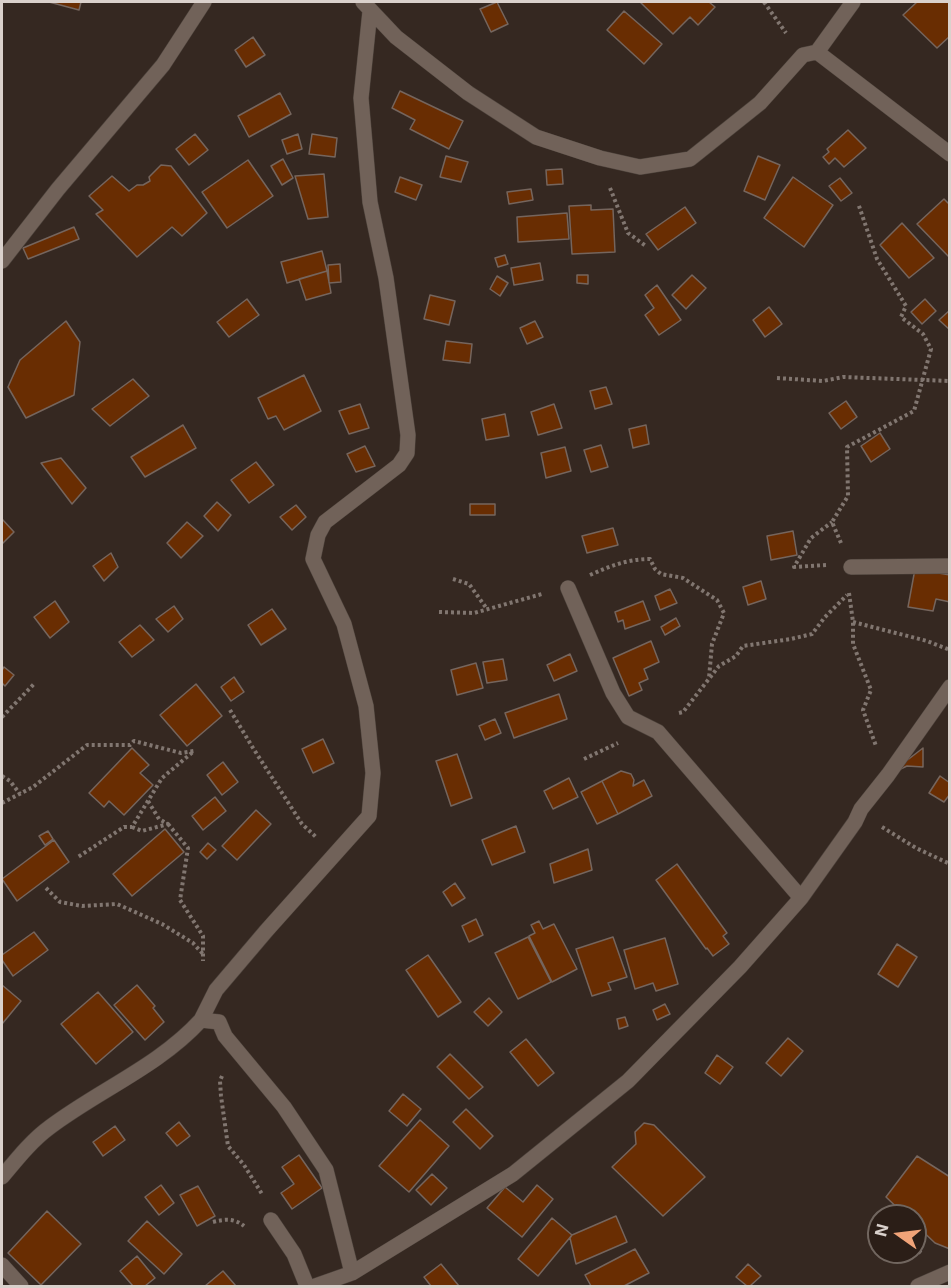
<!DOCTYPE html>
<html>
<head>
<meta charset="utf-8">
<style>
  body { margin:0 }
  #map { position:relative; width:951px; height:1288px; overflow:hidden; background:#352821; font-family:Inter,sans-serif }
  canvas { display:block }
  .frame { position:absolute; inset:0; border:3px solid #dad1cc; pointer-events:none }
  .north { position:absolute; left:867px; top:1204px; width:60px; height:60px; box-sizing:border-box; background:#2b1e17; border:2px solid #71665f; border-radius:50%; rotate:284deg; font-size:16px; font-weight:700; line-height:24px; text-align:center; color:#dad1cc }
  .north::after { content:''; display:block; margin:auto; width:21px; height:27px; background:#f0a378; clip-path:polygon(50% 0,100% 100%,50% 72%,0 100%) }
</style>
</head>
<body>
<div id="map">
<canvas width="951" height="1288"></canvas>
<div class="frame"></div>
<div class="north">N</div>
</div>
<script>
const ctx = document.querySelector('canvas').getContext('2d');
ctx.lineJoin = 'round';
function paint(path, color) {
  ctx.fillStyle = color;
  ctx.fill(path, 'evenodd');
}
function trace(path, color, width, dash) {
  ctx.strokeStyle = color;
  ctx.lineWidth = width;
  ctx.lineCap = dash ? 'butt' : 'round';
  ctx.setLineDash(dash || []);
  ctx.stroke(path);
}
const building = new Path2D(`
  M49,2H81L79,10Z
  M497,2L508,24L491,32L480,9Z
  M640,2H709L715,7L698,25L690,17L673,34Z
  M917,2H950V36L937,48L903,15Z
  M624,11L662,44L644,64L607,30Z
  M253,37L265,55L246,67L235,50Z
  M400,91L463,121L449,149L410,129L415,120L392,108Z
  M280,93L291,114L249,137L238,116Z
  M848,130L866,148L844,167L835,158L829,164L823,157L829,152L827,149Z
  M195,134L208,150L189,165L176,149Z
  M298,134L302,149L287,154L282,140Z
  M312,134L337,138L335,157L309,154Z
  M446,156L468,162L461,182L440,177Z
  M758,156L780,165L765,200L744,191Z
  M283,159L293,178L282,185L271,166Z
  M248,160L273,196L227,228L202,192Z
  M161,165L171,166L207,213L182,236L172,227L137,257L96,214L103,210L89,196L112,176L129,191L137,185H143L150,181L149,177Z
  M562,169L563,184L547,185L546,170Z
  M324,174L328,217L308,219L295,176Z
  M400,177L422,185L416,200L395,192Z
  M793,177L833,205L804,247L764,218Z
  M840,178L852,193L841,201L829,186Z
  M531,189L533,200L509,204L507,192Z
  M944,199L950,205V258L917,224Z
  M591,205V210L613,209L615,252L572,254L569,206Z
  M685,207L696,223L658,250L646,234Z
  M567,213L569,239L518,242L517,217Z
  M902,223L934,258L909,278L880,245Z
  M74,227L79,239L28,259L23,248Z
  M322,251L327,271L287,283L281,262Z
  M505,255L508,264L498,267L495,258Z
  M540,263L543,280L514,285L511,268Z
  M340,264L341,282L329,283L328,265Z
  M327,271L331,293L306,300L299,279Z
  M577,275H588V284L577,283Z
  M692,275L706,288L686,309L672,295Z
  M497,276L508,283L500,296L490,289Z
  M657,285L681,320L659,335L645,315L654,308L645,295Z
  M430,295L455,301L449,325L424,319Z
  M247,299L259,315L229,337L217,322Z
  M925,299L936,311L922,324L911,312Z
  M769,307L782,324L765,337L753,320Z
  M950,310V330L939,320Z
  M66,321L80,342L74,395L26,418L8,387L20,360Z
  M535,321L543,337L527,344L520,328Z
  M446,341L472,344L470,363L443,360Z
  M304,375L321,411L284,430L276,416L268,419L258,398Z
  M133,379L149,396L110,426L92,409Z
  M606,387L612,404L595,409L590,391Z
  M846,401L857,417L841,429L829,413Z
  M360,404L369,428L349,434L339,411Z
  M554,404L562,428L538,435L531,412Z
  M505,414L509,436L486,440L482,419Z
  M183,425L196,448L145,477L131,457Z
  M646,425L649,444L633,448L629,429Z
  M880,433L890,449L871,462L861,446Z
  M601,445L608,467L591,472L584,450Z
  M365,446L375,466L356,472L347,454Z
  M565,447L571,471L546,478L541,453Z
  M61,458L86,488L72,504L41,463Z
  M256,462L274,485L249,503L231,480Z
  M217,502L231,515L218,531L204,516Z
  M470,504H495V515H470Z
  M296,505L306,517L292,530L280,517Z
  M2,519L14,532L2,544Z
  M187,522L203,536L181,558L167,543Z
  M613,528L618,545L587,553L582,536Z
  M793,531L797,555L771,560L767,536Z
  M111,553L118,567L104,581L93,566Z
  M915,569L950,575V602L936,599L933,611L908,607Z
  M761,581L766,599L748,605L743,587Z
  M670,589L677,603L660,610L655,596Z
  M55,601L69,622L50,638L34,617Z
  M643,601L650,620L625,629L623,620L618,622L615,612Z
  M174,606L183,619L168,632L156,619Z
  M272,609L286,629L261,645L248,625Z
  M676,618L680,626L665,635L661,627Z
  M140,625L154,640L132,657L119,642Z
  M651,641L659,662L644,669L648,679L639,683L642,690L629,696L613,658Z
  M570,654L577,671L554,681L547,665Z
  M503,659L507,680L487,683L483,662Z
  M476,663L483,688L457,695L451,670Z
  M4,667L14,675L5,686L2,683V670Z
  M234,677L244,692L231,701L221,687Z
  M196,684L222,716L187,746L160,715Z
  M559,694L567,719L514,738L505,713Z
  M495,719L501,733L485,740L479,726Z
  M323,739L334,763L313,773L302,749Z
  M132,748L149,765L140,773L153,785L124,815L109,801L104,807L89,793Z
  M923,748V767L907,766L888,775Z
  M457,754L472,798L451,806L436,761Z
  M223,762L238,782L222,795L207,775Z
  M621,771L631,774L634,780L633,786L644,780L652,796L618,814L602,781Z
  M940,776L950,783V794L944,802L929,793Z
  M569,778L578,797L553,809L544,791Z
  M602,781L618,814L597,824L581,792Z
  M215,797L226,811L203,830L192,816Z
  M256,810L271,824L237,860L222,846Z
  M516,826L525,852L492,865L482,840Z
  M165,829L184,852L132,896L113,874Z
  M48,831L53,839L45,845L39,836Z
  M54,840L69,862L17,901L2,879Z
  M208,843L216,850L207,859L200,852Z
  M588,849L592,870L554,883L550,864Z
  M677,864L727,933L723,936L729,944L713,956L707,948L706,949L656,880Z
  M455,883L465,898L452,906L443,892Z
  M476,919L483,935L469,942L462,926Z
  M539,921L543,929L554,924L577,969L552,982L529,936L535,933L531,925Z
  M34,932L48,950L13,976L2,960V955Z
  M528,937L551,982L518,999L495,953Z
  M613,937L627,977L608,983L611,990L592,996L576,949Z
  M665,938L678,984L656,991L653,983L635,989L624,950Z
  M897,944L917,957L898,987L878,974Z
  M428,955L461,1002L438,1017L406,970Z
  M2,985L21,1001L2,1024Z
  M137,985L155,1006L153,1008L164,1022L145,1040L114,1005Z
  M98,992L133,1032L96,1064L61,1024Z
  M489,998L502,1012L488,1026L474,1012Z
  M665,1004L670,1014L657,1020L653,1010Z
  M625,1017L628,1026L619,1029L617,1019Z
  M788,1038L803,1051L781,1076L766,1063Z
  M526,1039L554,1073L538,1086L510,1052Z
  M450,1054L483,1087L469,1099L437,1067Z
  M717,1055L733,1067L720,1084L705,1073Z
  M403,1094L421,1109L407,1126L389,1111Z
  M466,1109L493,1136L480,1149L453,1122Z
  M420,1120L449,1146L409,1192L379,1166Z
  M179,1122L190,1136L177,1146L166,1133Z
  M644,1123L654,1125L705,1177L663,1216L612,1167L636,1144L635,1132Z
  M115,1126L125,1140L103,1156L93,1142Z
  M299,1155L322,1188L292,1209L281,1193L294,1184L282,1167Z
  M917,1156L950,1177V1249L935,1243L915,1224V1216H906L886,1197Z
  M432,1174L447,1188L431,1205L416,1190Z
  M161,1185L174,1203L159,1215L145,1197Z
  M537,1185L553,1199L522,1237L487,1208L505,1187L523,1202Z
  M198,1186L215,1216L197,1226L180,1195Z
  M47,1211L81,1244L41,1285L8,1253Z
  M616,1216L627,1242L576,1264L570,1238L572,1235Z
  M552,1218L572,1235L538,1276L518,1259Z
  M147,1221L182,1254L164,1274L128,1241Z
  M635,1249L649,1273L624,1286H591L585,1275Z
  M137,1256L155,1278L145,1286H133L120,1271Z
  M441,1264L459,1286H431L424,1277Z
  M748,1264L761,1276L750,1286H747L736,1277Z
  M223,1271L236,1286H205Z`);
paint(building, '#692d02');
trace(building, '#75655d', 1.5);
const service = new Path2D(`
  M271,1220L294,1254L307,1286`);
const minor = new Path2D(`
  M363,2L396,37L468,93L536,137L600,158L640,167L690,159L760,103L803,55L817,52
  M853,2L817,52L950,154
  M2,261L58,189L163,65L204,2
  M851,567L950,566
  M568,588L613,693L628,717L658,732L801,898
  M2,1177C17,1159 31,1141 50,1127C99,1090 159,1066 201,1020
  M2,1265L21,1286
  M352,1273L326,1170L284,1107L225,1036L219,1022L201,1020L216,990L267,930L369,816L373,773L366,706L344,624L313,559L318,535L325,522L399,465L407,453L408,435L386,278L370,202L361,98L370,11
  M315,1286L352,1273L513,1174L628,1081L740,967L801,898L855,822L861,809L888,775L950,687
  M918,1286L950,1272`);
trace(service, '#4d433c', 16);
trace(minor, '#4d433c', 16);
trace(new Path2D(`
  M764,2L786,33
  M610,188L628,233L646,246
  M777,378L823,381L843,377L950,381
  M841,543L832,522L848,496L847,447L914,411L931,349L923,334L901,317L906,306L877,259L858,203
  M826,565L794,567L811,538L832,522
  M590,575C610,566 628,559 650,559L655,569L661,574L683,578L717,600L724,613L712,644L709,678
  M453,579L469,584L487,609
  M849,593L853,622V644L871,690L863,710L876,746
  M439,612L474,613L542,594
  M853,622L927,641L950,650
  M230,710L253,748L302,824L316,837
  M679,713L683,712L719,666L736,656L743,646L791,639L812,634L825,617L847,595
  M2,717L35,683
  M584,759L618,743
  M2,776L10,781L20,794
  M2,803L33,787L87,745H130L134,741L181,753L194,751L162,778L132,827H124L78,857
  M168,824L188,848L180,900L203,936V961
  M132,827L142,831L168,824L159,819L148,801
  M882,827L916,848L950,864
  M46,888L60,902L82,906L117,904L162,924L193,943L203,954
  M222,1076L220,1081L221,1096L228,1146L244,1165L262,1194
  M887,1210L891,1216
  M213,1222C225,1219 234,1218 244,1226
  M915,1248L921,1253`), '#817670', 4, [3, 3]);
trace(service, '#716259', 15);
trace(minor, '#716259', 15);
</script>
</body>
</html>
